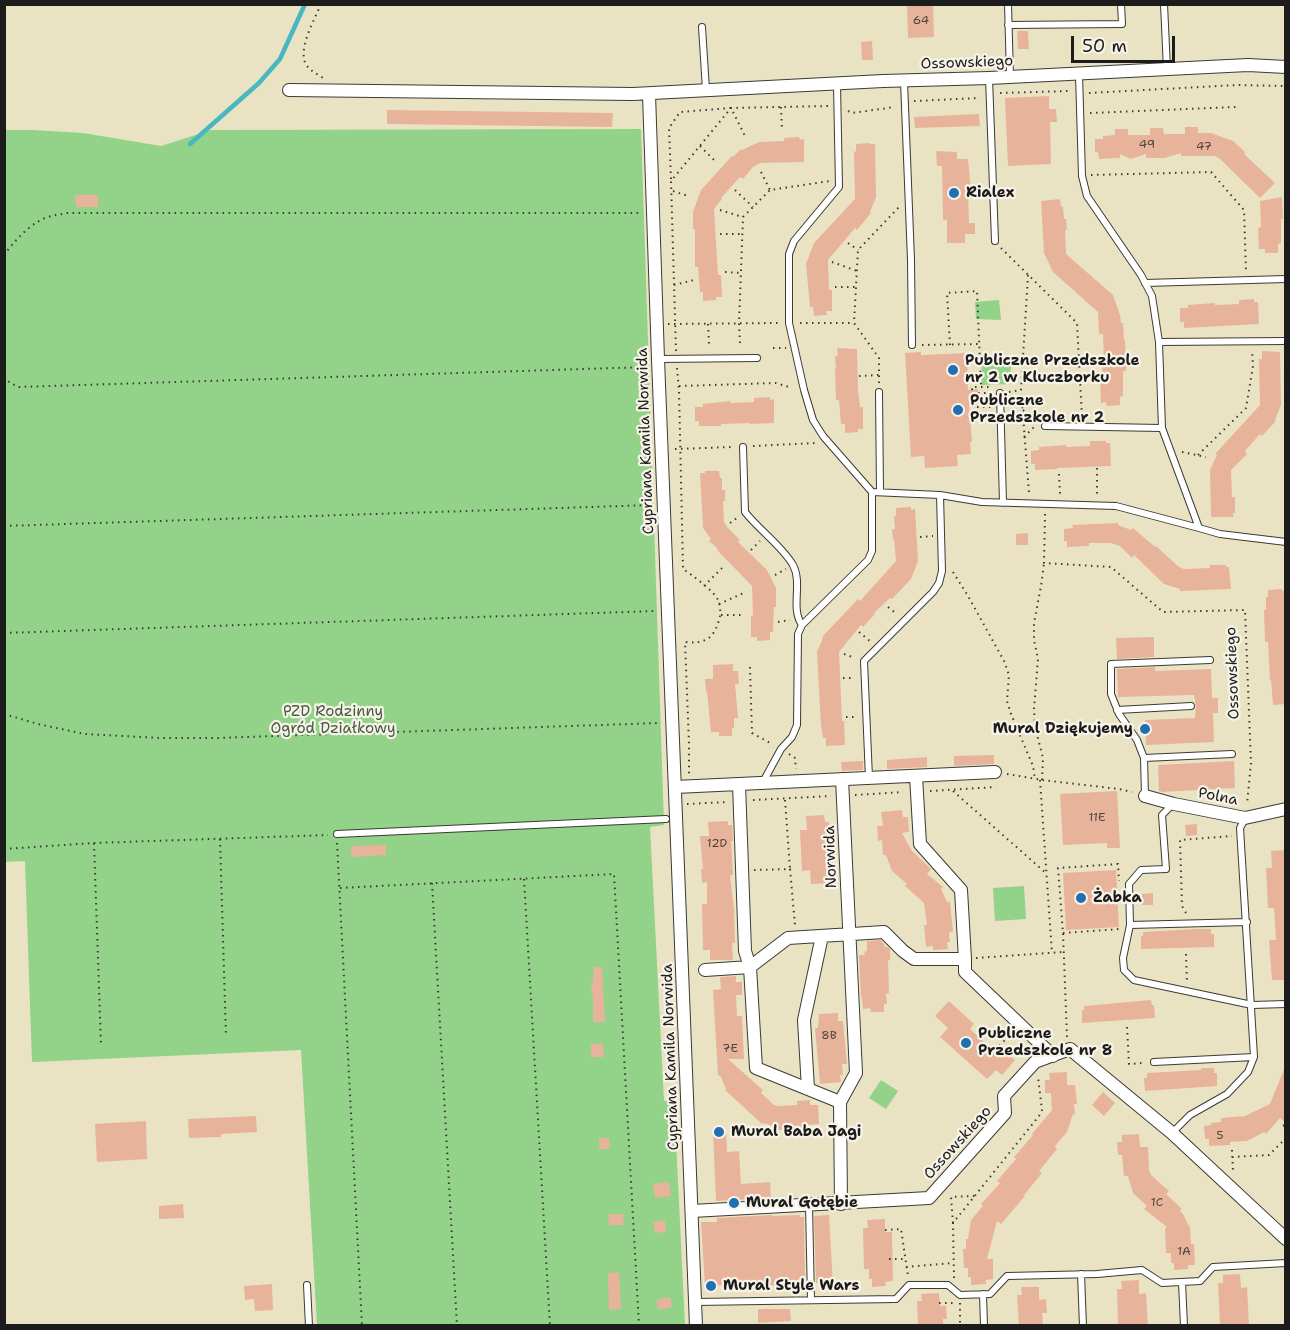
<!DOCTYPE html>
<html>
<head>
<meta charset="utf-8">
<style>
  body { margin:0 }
  #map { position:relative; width:1290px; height:1330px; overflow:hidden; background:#eae3c3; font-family:"Shantell Sans",sans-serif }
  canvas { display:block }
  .frame { position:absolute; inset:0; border:6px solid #1c1c1c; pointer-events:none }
  .scale { position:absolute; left:1071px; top:36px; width:104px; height:27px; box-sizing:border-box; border:3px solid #1c1c1c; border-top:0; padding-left:8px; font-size:18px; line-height:21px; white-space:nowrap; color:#1c1c1c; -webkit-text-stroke:4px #f7f3e8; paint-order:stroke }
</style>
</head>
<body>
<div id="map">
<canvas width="1290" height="1330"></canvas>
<div class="frame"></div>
<div class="scale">50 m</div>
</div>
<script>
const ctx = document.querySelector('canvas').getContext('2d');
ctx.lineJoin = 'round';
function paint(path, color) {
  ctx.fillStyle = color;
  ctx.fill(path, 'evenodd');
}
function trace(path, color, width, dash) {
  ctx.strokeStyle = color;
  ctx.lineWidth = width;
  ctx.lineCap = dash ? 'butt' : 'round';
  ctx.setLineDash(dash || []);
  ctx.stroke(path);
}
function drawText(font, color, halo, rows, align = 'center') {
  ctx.font = font + ' "Shantell Sans",sans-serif';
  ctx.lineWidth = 4.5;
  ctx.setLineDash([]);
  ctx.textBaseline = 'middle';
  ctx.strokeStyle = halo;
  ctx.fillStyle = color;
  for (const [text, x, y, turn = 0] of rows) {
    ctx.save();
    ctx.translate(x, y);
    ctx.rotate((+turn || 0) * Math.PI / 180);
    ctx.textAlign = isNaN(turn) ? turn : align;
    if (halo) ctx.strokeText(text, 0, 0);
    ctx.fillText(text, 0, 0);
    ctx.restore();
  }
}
paint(new Path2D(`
  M641,129L664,825L650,827L664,1101L674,1100L685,1325H317L301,1050L32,1062L25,861L5,862V130H32L83,133L161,146L211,130Z
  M999,300L1001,320L976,319L975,302Z
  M981,355L1011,364L1010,384L982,385Z
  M1024,886L1026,919L995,921L993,888Z
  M881,1080L898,1091L886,1109L869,1098Z`), '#92d289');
trace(new Path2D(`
  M190,144L259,83L280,59L305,4`), '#48b7c1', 4.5);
paint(new Path2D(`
  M907,4H933L934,37L908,38Z
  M1017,31H1028L1029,49H1018Z
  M872,41L873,60H862L861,42Z
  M1049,96V109H1056L1057,122H1050L1051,164L1008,166L1005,98Z
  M387,110L613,113L612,127L387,124Z
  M979,114L980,126L915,128L914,117Z
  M1185,127H1198V133H1211L1233,141L1245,152L1244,154L1275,183L1260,198L1219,158L1214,156H1181V153L1165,158H1146V154L1131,159L1120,154V158L1099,159L1098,152H1095V139H1103V136L1115,135V129H1128V135H1150V128H1163L1164,134H1185Z
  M799,137L800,140L804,139V162L760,163L753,167L743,179L740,177L721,198L722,199L714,209L718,275H721L722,297H716V300L703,301V292H700L698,267H695V229H693V212L701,190L732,156L733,157L741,149L742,150L759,142L784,141V138Z
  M870,143V144H875L876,197L870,212L871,213L857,230L855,228L828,260L829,290H832V311H826L827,315L814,316L813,307H810L806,264L814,243L855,199L854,151L856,152V144Z
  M936,151L957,152V159H968L971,190H968L969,223H975V234H965V243H947V220H943L942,166H937Z
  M75,195H98V207H76Z
  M1282,197L1283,219H1281V243L1278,244V253H1265V249H1259L1258,228L1261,227L1260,201Z
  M1060,199L1061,207L1063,206L1064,219H1066L1067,230H1065L1066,254L1113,295L1120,315L1121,323H1123L1124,340H1125L1126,371H1123V396L1120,397V405L1107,406L1106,402L1101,403L1100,380L1103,379L1102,363H1104L1103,334H1099L1098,312L1053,272L1044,253L1041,201Z
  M1254,299V302H1258L1259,324L1184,328V322H1180V308H1188V305L1215,303V305L1239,304V300Z
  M837,348L857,349L858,390L860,407H863V429H858V432L845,433V424H841L839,400H836L835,368H836L835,356H838Z
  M1262,351L1280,352L1281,405L1275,420L1276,421L1262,436L1260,434L1245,451L1247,454L1231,470L1232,497H1235V513H1233V517H1211L1210,470L1217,455L1215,454L1260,405L1259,359H1262Z
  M921,352V355L967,353L968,390L978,389V404L969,405L972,442H970L971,454L957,455L958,466L925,468L924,456L911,457L905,353Z
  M770,397V400L774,399V423L750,424V423L721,424V426H699V421H695V407H703V404L730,401V403L754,402V398Z
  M1090,441H1106V443H1110L1111,466L1057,468V469L1035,470V464H1031V451L1039,450V447L1066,445V447L1090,446Z
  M705,471H719L720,478H722V490H725V501H723L724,522L727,527L740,540L738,542L767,570L776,588V607H774L773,632H770V640L757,641V637H751V616H753L752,586L717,550L718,549L709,541L711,539L703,528L700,473H705Z
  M911,507V510L915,509L918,561L911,579L892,599L890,598L874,613L875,614L863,627L861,625L839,652L842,721H844L845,745L826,746V738H823L821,725L817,652L823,638L822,637L858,599L860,601L896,561L894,539L893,540L892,529H895L894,516H896V508Z
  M1118,523V525L1131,530L1133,528L1155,547L1156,546L1179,567L1184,569L1210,568V565H1226V567H1229L1231,589L1180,591V589L1164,584L1134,555L1132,558L1120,546L1111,543H1089V546L1067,547V541H1064V529L1073,528L1072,525Z
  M1028,533V545H1016V534Z
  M1282,589V591L1286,590V704L1273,705L1271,680H1270L1268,642H1265L1264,610H1266V597H1268V590Z
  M1154,637V657L1117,659L1116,638Z
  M733,664V671H738L739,684H735L738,718H734V728H732V736H719V732H711L707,692H706L705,679H713V665Z
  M1155,667V671L1211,669L1212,698H1218V713H1213L1214,742L1146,745L1145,720L1195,718L1196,706L1194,695L1118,697L1117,669Z
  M994,755V764L954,766V756Z
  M927,757V767L887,769V760Z
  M863,761V770L842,771L841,762Z
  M1234,761L1235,788L1163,792L1159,791L1158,765Z
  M1117,791L1120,848H1107V843L1063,845L1060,794Z
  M902,810L903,817H908L909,832L902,833L912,851L931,869L927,874L943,887L941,889L947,902H950L953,932H949L950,942H947L948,949L933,950V946L926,947L924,925H927L924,903L905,886L907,884L892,871L886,855H883L882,840L878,841L877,826H883L881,812Z
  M824,815L825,822H829L830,836H827L828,862H833L834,876H829V883L811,884L810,870L802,871L800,830H807L806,816Z
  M728,821V825H732L733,841H731L733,875H730L734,909L735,943H732L733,960H710V950H703L702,904H707V882L702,883L701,869H703L700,836H709L708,822Z
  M1197,824V835L1186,836L1185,825Z
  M386,845V855L351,857V846Z
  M1286,850V980H1272L1269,940H1276L1274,908H1268L1266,868H1272L1271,851Z
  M1116,870L1119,927L1066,930L1063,873Z
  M1153,893V905H1142V894Z
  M1197,929H1211V934H1214V947L1141,949V936H1143V932Z
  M881,940L884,944L885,947H887L890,949V960H888L889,993L886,994L887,1004H884V1012H871L870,1008L863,1009L862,997H861L859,955H865L864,952L867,951V941Z
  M594,967H602L605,1022H593V995L592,996L591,983H593Z
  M736,976V982H742V995H736L737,1016H742L744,1059H728L763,1090L761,1093L774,1105L779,1106L797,1105V1101L810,1100V1105H818L819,1124L805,1125V1128L777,1130V1127L763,1123L762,1124L725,1090L726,1089L720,1075L718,1076L713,990L721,989L720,977Z
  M1151,1000L1152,1005H1154L1155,1018L1082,1023V1010H1084V1006Z
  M949,1001L974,1024L970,1029L994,1051L995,1050L998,1053L1002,1048L1015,1060L1002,1075L996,1070L987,1079L940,1037L948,1028L935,1016Z
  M838,1013V1021H843L847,1064H842L843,1075H840L841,1082L820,1084L815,1028H818L819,1014Z
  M591,1044H603L604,1057H591Z
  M1285,1067L1286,1123L1280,1118L1266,1134L1264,1132L1247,1141L1230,1142V1145L1209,1146V1139H1205L1204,1126L1211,1125V1123L1221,1122V1118L1245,1116L1270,1104Z
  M1201,1068H1214V1073H1217V1086L1145,1091L1144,1078H1147V1073L1201,1070Z
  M1067,1072V1085H1075L1077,1104H1074L1075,1114H1073L1067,1132L1055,1146L1057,1149L1039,1171L1042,1173L1024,1195L1025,1196L1001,1224L997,1221L987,1259H993V1279L986,1280V1284L971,1285V1277H968V1268H964L963,1249H966V1239H968L971,1220L983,1206L981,1204L1000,1183L997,1181L1016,1159L1014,1157L1033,1135L1032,1134L1052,1110L1051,1093H1045V1080H1050L1049,1073Z
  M1103,1092L1115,1103L1104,1116L1092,1105Z
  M256,1116L257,1132L221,1134V1137L189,1138L188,1119Z
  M146,1121L147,1159L97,1162L95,1124Z
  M713,1132H726L727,1152L739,1151L741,1184L770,1182L771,1198L716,1201Z
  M1139,1134L1140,1147H1148L1149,1170L1151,1175L1169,1191L1166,1194L1182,1209L1180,1211L1183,1214L1190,1228L1191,1244H1194L1195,1265H1188V1269L1174,1270V1263H1171V1253H1166L1165,1229L1167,1227L1144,1209L1147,1206L1133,1193L1128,1176H1124L1122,1155H1118L1117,1142H1122V1135Z
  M599,1138H609L610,1149H599Z
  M669,1182L671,1196L655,1198L653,1184Z
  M183,1204L184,1218L159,1219V1206Z
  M608,1214H623L624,1225H609Z
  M772,1215V1216L800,1215V1217H804L805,1283L759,1286L760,1289L735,1290L734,1285L705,1286L701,1222H717V1218Z
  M829,1215L833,1284L820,1285V1283H816L814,1216Z
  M885,1219V1232H892L893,1281L885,1282L886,1286L872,1287V1279H869V1269H864L863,1228H868L867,1220Z
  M665,1220L666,1232L655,1233L653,1222Z
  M619,1272L621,1309L609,1310L608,1273Z
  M1240,1274L1241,1288L1247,1287L1249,1325H1220L1218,1283H1223V1275Z
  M1139,1280V1294L1146,1293L1148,1326H1118L1117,1289H1122L1121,1281Z
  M272,1284L273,1310L255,1311L254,1299L245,1300L244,1286Z
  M1021,1287H1039V1300L1046,1299L1047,1313H1042L1043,1326H1019L1017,1295H1022Z
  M939,1293L940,1306H946L947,1319H943V1326H918L917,1301H922L921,1294Z
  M670,1297L672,1307L659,1310L656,1300Z
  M758,1309H790L791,1321L758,1323Z`), '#e7b49b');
const lane = new Path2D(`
  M1008,4L1010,77
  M1164,4L1167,69
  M1008,25L1122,24L1121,4
  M702,27L706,90
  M1079,74L1082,176L1087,196L1141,275L1152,296L1159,342L1162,428L1199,528L1220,534L1286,542
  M989,78L995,241
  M904,81L911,260L912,345
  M837,84L839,187L794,241L789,254V323L804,390L813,420L823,436L872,492L940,495
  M1145,283L1286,279
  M1159,342L1286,341
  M658,359L757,358
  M879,392L880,492
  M1000,393L1003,503
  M1045,426L1162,428
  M743,447L745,512C759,530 782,546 793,565C803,584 790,608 802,625
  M1117,710L1191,706
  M1144,758L1232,754
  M869,778L864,661L933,592L939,583L942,571L940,495L982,502L1116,506L1199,528
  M763,782L781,749L792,737L797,725L798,634L802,625L868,560L872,551V492
  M1145,796L1144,758L1137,740L1119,714L1111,694V664L1210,660
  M1173,804L1162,815L1166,869L1141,870L1129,884L1130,925L1247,922
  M337,834L666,819
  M1130,925L1123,958L1124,970L1134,980L1252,1005L1286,1004
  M1154,1062L1254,1057L1240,828L1245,819
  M1172,1133L1190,1115L1227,1094L1248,1072L1254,1057
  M809,1205L811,1300
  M1081,1274L1083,1326
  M1182,1282L1184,1326
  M307,1285L309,1326
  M983,1294L984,1326
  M695,1302L896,1299L909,1285H948L960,1295L990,1294L1007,1276L1097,1274L1142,1270L1162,1283L1200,1281L1213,1267L1286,1263`);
const street = new Path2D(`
  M289,90L633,94L883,81L989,78L1248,65L1286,67
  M649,94L658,359L696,1326
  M916,776L920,844L961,890L965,959
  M739,784L745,951L750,967L788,938L884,932L903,951L914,959H965V972L1053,1056
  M675,787L995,772
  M1145,796L1174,804L1245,818L1286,809
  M705,970L750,967L756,1068L840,1102L841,1204
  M808,1089L804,1020L822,936
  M840,1102L856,1073L842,779
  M692,1211L929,1198L1005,1113L1004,1096L1035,1062L1070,1049L1172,1133L1286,1239`);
trace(lane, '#3b3a35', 8);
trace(street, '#3b3a35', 14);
trace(new Path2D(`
  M321,4C315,19 296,51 307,66C311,71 317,74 323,78
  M1000,93L1069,91
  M1089,93L1237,85L1282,86L1286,90
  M914,101L980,98
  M781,107L782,130
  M848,111L852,113L895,107
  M1090,113L1237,107
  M700,146L714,160
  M761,172L770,190
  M1091,175L1211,172L1244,210L1246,272
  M671,179L669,128L680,112L731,108L745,136
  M735,190L753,207
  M673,191L688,196
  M720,210L743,217
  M720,234H742
  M848,243L858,250
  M1001,248L1077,323L1082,417
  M4,255C13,243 26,228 39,221C47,216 57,215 67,213H641
  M832,262L857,271
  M725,272L741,273
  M1028,275L1021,390L1029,493
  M674,285L694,280
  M835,287H856
  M800,323H854
  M668,324L779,323
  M708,324L709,344
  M740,343L739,324L743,217L770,190L830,181
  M922,345L979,344
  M950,345L947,293L977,291L981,387
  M773,348H786
  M676,351L671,181L731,108L828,106
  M677,368L679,390L683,569C692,575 714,591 718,600C721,608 721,616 718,623C713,640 702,644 685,642L689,744V775
  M859,376L879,375
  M4,377L10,383L19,387L646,367
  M879,383V358L854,323L858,250L900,206
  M679,386L776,383L792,388
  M972,390V387H993
  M1009,392L1021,390
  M978,393H991
  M973,405V407H991
  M1023,410L1038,421
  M1024,437L1034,427
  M753,446L816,443
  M675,449L733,447
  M1182,452L1206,457
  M1198,455L1246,408L1253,366L1252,350
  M1097,468V496
  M1059,474L1060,494
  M1045,514L1044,563L1111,567L1163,612L1245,610L1251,763L1247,804
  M730,523L737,518
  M4,526L652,505
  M920,537L933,536
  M751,550L760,541
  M953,572L968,596L1004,661L1009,675L1007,701L1011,714L1033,766L1035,779
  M775,575L786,569
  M704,586L722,568
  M719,604L746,592
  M888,607L897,614
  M721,615H742
  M778,622L790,620
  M859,632L871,642
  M4,633L655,611
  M844,654L855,658
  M750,667L752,733L772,744
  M843,678H855
  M4,714L38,724L85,734L160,738H216L660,723
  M846,717H858
  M789,754L795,758L796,769
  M1007,774L1042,780L1119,789L1132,792
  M1040,780L1052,953
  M1042,780L1043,758L1035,727L1034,709L1038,659L1034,640V623L1041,586L1044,564
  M930,791L996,787
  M953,791L1047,874
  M855,795L903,792
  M753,800L831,796
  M785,800L790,869
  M687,804L727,802
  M220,839L226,1037
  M94,843L101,1046
  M337,843L362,1326
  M4,849L94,843L328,835
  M754,870L790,869L795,925
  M524,879L550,1326
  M432,883L457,1326
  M340,888L614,874L639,1326
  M1186,913L1182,906L1180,840L1232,836
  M1063,933L1120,929
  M1186,954L1187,983
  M976,958L1063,952
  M1127,1027L1129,1064L1143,1063
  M1067,1037L1063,933L1058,868L1118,864L1119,881
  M995,1050L1007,1038
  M1283,1125L1286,1127
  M1232,1150L1233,1171
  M1232,1157L1269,1155L1286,1138
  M953,1223L951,1197L975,1196
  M885,1230L901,1229L908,1276
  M889,1259H905
  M906,1267L953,1263
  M954,1278L953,1223L1039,1116L1042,1110L1038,1077
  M939,1303H955
  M960,1303V1326`), '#3b3a35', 2, [1.5, 4.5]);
trace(lane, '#fff', 6);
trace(street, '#fff', 12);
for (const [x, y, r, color] of [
  [954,193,6,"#1f6fb2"],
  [953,370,6,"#1f6fb2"],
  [958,410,6,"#1f6fb2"],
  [1145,729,6,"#1f6fb2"],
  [1081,898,6,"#1f6fb2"],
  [966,1043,6,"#1f6fb2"],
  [719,1132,6,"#1f6fb2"],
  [734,1203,6,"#1f6fb2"],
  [711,1286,6,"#1f6fb2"]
]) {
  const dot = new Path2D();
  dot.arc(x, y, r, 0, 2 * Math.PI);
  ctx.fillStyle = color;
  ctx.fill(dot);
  trace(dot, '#f7f3e8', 2);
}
drawText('12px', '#4f423c', null, [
  ["64",921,21],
  ["49",1147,145],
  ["47",1204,147],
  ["11E",1097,818],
  ["12D",717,844],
  ["8B",829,1036],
  ["7E",730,1049],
  ["5",1220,1136],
  ["1C",1157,1203],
  ["1A",1184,1252]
]);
drawText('15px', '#1c1c1c', '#f7f3e8', [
  ["Ossowskiego",967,63,-2],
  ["Cypriana Kamila Norwida",646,441,-92],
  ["Ossowskiego",1233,673,-92],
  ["Polna",1218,797,11],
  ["Norwida",831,857,-92],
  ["Cypriana Kamila Norwida",671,1057,-92],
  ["Ossowskiego",958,1143,-48]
]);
drawText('bold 15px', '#1c1c1c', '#f7f3e8', [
  ["Rialex",966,193],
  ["Publiczne Przedszkole",965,361],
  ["nr 2 w Kluczborku",965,378],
  ["Publiczne",970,401],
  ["Przedszkole nr 2",970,418],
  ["Mural Dziękujemy",1133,729,"right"],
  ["Żabka",1093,898],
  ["Publiczne",978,1034],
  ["Przedszkole nr 8",978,1051],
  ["Mural Baba Jagi",731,1132],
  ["Mural Gołębie",746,1203],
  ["Mural Style Wars",723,1286]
], 'left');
drawText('15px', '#455c42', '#f7f3e8', [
  ["PZD Rodzinny",333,712],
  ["Ogród Działkowy",333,729]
]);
</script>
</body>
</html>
